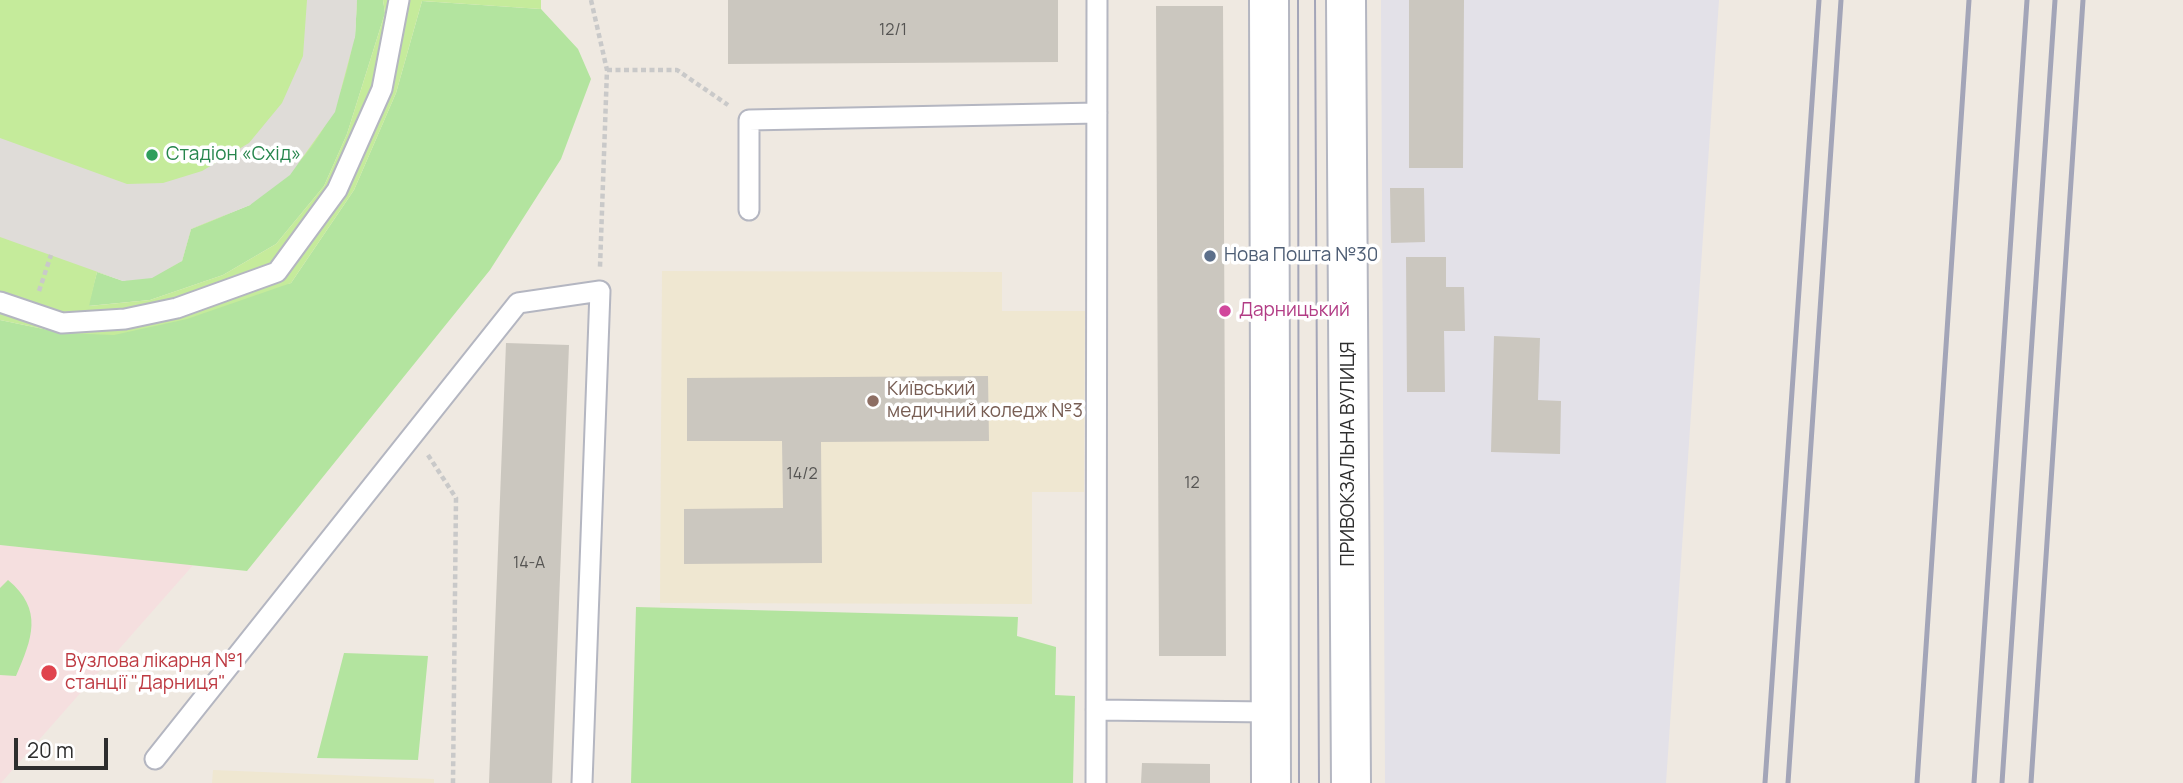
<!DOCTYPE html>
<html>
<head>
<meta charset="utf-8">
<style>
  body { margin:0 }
  #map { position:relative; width:2183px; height:783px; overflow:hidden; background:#efe9e1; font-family:Manrope,sans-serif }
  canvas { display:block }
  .scale { position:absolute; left:14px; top:738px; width:94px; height:32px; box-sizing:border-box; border:4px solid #2e2e2e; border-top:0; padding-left:9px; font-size:21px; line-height:24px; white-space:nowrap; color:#2e2e2e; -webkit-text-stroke:5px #fff; paint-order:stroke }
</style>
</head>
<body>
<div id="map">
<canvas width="2183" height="783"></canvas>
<div class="scale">20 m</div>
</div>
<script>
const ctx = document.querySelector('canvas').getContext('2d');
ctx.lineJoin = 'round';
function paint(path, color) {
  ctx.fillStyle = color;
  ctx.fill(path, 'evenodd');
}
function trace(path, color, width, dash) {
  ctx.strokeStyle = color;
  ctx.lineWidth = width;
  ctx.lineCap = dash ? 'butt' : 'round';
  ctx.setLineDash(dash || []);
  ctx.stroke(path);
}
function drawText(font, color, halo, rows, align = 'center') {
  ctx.font = font + ' Manrope,sans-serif';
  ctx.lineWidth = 7;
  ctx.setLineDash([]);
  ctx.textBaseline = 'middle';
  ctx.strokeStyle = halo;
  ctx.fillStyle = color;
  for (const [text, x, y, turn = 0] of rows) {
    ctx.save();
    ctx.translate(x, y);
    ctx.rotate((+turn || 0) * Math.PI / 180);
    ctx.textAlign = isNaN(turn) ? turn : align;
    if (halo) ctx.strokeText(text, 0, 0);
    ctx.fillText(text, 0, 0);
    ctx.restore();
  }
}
paint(new Path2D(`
  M1381,0H1719L1666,783H1385Z`), '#e3e1e8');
paint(new Path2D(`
  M662,271L1002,272V311H1085L1084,492H1032V604L660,603Z
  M213,770L434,779V783H212Z`), '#efe7d1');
paint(new Path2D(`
  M0,545L195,563L1,783H0Z`), '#f5dfdf');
paint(new Path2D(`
  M357,0H383L385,13L347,134L324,186L276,244L223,275L150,300L88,306L97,272L123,281L182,261L191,229L250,205L355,37Z
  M422,1L541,9L578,49L591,79L561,159L490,270L247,571L0,545V320L63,333L291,283L354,190L396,93Z
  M8,580C44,610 32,639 16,676L0,675V588Z
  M636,607L1018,617L1017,636L1056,647L1055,695L1075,696L1073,783H631Z
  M344,653L428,656L418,760L317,758Z`), '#b3e49f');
paint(new Path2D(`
  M0,0H357C352,115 302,192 191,229L182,261C149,280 135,285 97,272L89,306L150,300L223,275L276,244L324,186L347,134L385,13L383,0H541V9L422,1L396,93L354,190L291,283L187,319L114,335L63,333L0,320Z`), '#c5eb9b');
paint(new Path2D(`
  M307,0H357L355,37L335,112L290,175L250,205L191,229L182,261L152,278L123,281L0,237V138L127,184L163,183L202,171L249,143L282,103L303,56Z`), '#dfdcd8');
paint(new Path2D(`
  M728,0H1058V62L728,64Z
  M1409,0H1464L1463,168H1409Z
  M1156,6H1223L1226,656H1159Z
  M1390,188H1424L1425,242L1391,243Z
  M1406,257H1446V287H1464L1465,331H1444L1445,392H1407Z
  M1494,336L1540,338L1538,400L1561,401L1560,454L1491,452Z
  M506,343L569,345L552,783H489Z
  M988,376L989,441L821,442L822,563L684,564V509L783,508L782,441H687V378Z
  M1142,763L1210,764V783H1141Z`), '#cbc7bf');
const service = new Path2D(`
  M749,210V120L1097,113
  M0,302L62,323L125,319L177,308L277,272L337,190L382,89L399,0
  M1096,710L1270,712
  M155,759L518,303L600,291L582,783
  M1096,783L1097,0`);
const secondary = new Path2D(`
  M1269,0L1271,783
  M1346,0L1351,783`);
trace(service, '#b4b6c1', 23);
trace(secondary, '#b4b6c1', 42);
trace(new Path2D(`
  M591,0L607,70L600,267
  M607,70H677L728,105
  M39,291L51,255
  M428,455L456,498L453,783`), '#c9c9c9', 4.5, [5, 3.5]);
trace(service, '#fff', 19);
trace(secondary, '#fff', 38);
trace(new Path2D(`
  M1298,0L1299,783
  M1315,0L1319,783`), '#a3a5b8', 2);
trace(new Path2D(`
  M1765,783L1819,0
  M1788,783L1841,0
  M1917,783L1969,0
  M1974,783L2027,0
  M2002,783L2055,0
  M2031,783L2083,0`), '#a3a5b8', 5);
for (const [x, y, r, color] of [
  [152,155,7,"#2e9e5b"],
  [1210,256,7,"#5c6f8a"],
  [1225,311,7,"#d1479c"],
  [873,401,7,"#8d6e63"],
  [49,673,9,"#e0444e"]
]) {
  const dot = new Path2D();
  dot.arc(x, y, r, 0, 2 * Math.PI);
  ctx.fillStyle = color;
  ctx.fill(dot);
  trace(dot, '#fff', 2.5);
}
drawText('16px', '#555452', null, [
  ["12/1",893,31],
  ["14/2",802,475],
  ["12",1192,484],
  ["14-А",529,564]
]);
drawText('19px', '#27864d', '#fff', [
  ["Стадіон «Схід»",166,155]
], 'left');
drawText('19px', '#4e5e75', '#fff', [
  ["Нова Пошта №30",1224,256]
], 'left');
drawText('19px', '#b23c85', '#fff', [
  ["Дарницький",1239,311]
], 'left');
drawText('19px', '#785e54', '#fff', [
  ["Київський",887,390],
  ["медичний коледж №3",887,412]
], 'left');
drawText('19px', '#2e2e2e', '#fff', [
  ["ПРИВОКЗАЛЬНА ВУЛИЦЯ",1349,454,-90]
]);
drawText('19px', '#be3a42', '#fff', [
  ["Вузлова лікарня №1",65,662],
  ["станції \"Дарниця\"",65,684]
], 'left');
</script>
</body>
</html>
